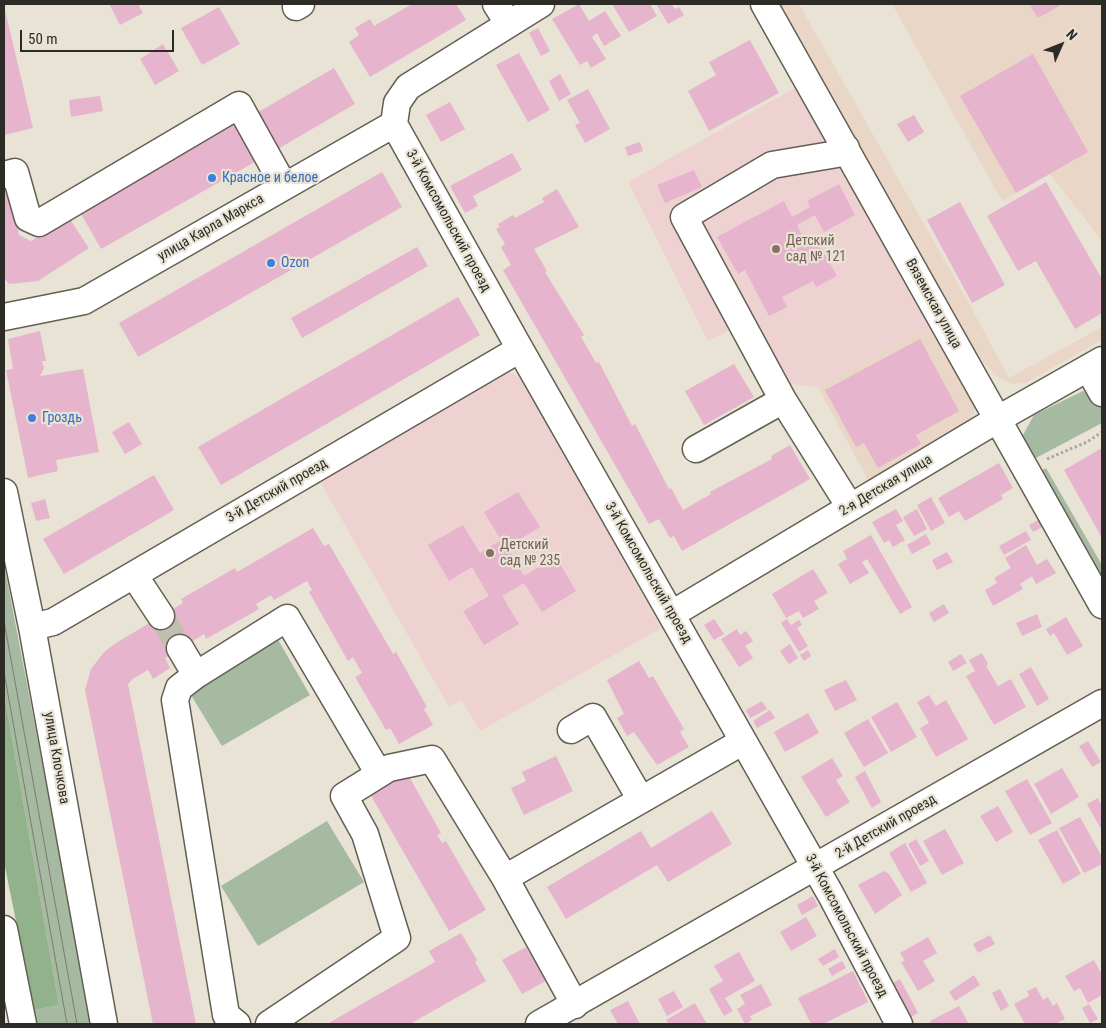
<!DOCTYPE html>
<html>
<head>
<meta charset="utf-8">
<style>
  body { margin:0 }
  #map { position:relative; width:1106px; height:1028px; overflow:hidden; background:#e8e3d5; font-family:"Roboto Condensed",sans-serif }
  canvas { display:block }
  .frame { position:absolute; inset:0; border:5px solid #2d2b26; pointer-events:none }
  .north { position:absolute; left:1036px; top:20px; width:50px; height:50px; -webkit-text-stroke:4px #e8e3d5; paint-order:stroke; rotate:46deg; font-size:14px; font-weight:700; line-height:20px; text-align:center; color:#2d2b26 }
  .north::after { content:''; display:block; margin:auto; width:18px; height:22px; background:#2d2b26; clip-path:polygon(50% 0,100% 100%,50% 72%,0 100%) }
  .scale { position:absolute; left:20px; top:30px; width:154px; height:22px; box-sizing:border-box; border:2px solid #2d2b26; border-top:0; padding-left:6px; font-size:15px; line-height:18px; white-space:nowrap; color:#2d2b26; -webkit-text-stroke:4px #e8e3d5; paint-order:stroke }
</style>
</head>
<body>
<div id="map">
<canvas width="1106" height="1028"></canvas>
<div class="frame"></div>
<div class="north">N</div>
<div class="scale">50 m</div>
</div>
<script>
const ctx = document.querySelector('canvas').getContext('2d');
ctx.lineJoin = 'round';
function paint(path, color) {
  ctx.fillStyle = color;
  ctx.fill(path, 'evenodd');
}
function trace(path, color, width, dash) {
  ctx.strokeStyle = color;
  ctx.lineWidth = width;
  ctx.lineCap = dash ? 'butt' : 'round';
  ctx.setLineDash(dash || []);
  ctx.stroke(path);
}
function drawText(font, color, halo, rows, align = 'center') {
  ctx.font = font + ' "Roboto Condensed",sans-serif';
  ctx.lineWidth = 4.5;
  ctx.setLineDash([]);
  ctx.textBaseline = 'middle';
  ctx.strokeStyle = halo;
  ctx.fillStyle = color;
  for (const [text, x, y, turn = 0] of rows) {
    ctx.save();
    ctx.translate(x, y);
    ctx.rotate((+turn || 0) * Math.PI / 180);
    ctx.textAlign = isNaN(turn) ? turn : align;
    if (halo) ctx.strokeText(text, 0, 0);
    ctx.fillText(text, 0, 0);
    ctx.restore();
  }
}
paint(new Path2D(`
  M777,4H799L972,309L1009,378L1102,327V340L1025,383L1013,384L999,378L983,362L955,319Z
  M892,4H1102V241L1050,174L1002,201Z
  M933,325L976,403L974,413L970,421L869,482L818,387Z`), '#e9d6c6');
paint(new Path2D(`
  M800,85L933,325L818,387L789,384L755,317L708,341L628,182Z
  M501,372L512,373L522,379L661,628L480,731L462,700L449,707L318,478Z`), '#edd2d1');
paint(new Path2D(`
  M1083,391C1102,401 1102,402 1102,423L1034,459L1023,435L1034,415Z
  M1046,468L1102,565V581L1040,471Z
  M4,564L92,1024H36L34,1010L59,1005L4,693Z
  M277,638L310,695L222,746L188,690Z
  M327,821L364,882L258,946L221,886Z`), '#a5baa0');
paint(new Path2D(`
  M4,693L59,1005L34,1010L4,862Z`), '#91b28a');
paint(new Path2D(`
  M109,4H138L143,13L120,25Z
  M412,4H456L466,20L370,77L349,42L359,35L355,28L370,19L374,26Z
  M579,4L589,21L605,11L621,36L604,46L597,33L592,37L606,59L591,68L587,61L580,65L552,19Z
  M612,4H650L657,16L629,32Z
  M656,4H671L675,9L679,7L684,15L668,24Z
  M1029,4H1063L1038,18Z
  M4,6L33,128L4,135Z
  M219,7L240,44L202,65L181,28Z
  M538,28L550,51L541,56L529,33Z
  M750,40L779,93L709,131L688,91L716,75L709,62Z
  M163,44L179,71L155,85L140,59Z
  M519,53L550,110L528,122L496,65Z
  M1033,54L1088,152L1016,193L960,96Z
  M334,68L355,104L276,150L255,114Z
  M560,74L571,94L559,101L549,81Z
  M588,89L610,129L585,143L575,125L580,123L567,100Z
  M100,96L103,111L71,117L69,100Z
  M450,102L465,129L441,142L426,115Z
  M914,115L924,132L908,142L897,124Z
  M238,121L260,159L101,249L80,212Z
  M640,142L643,151L628,156L625,147Z
  M512,153L522,170L473,196L478,206L465,213L450,186Z
  M694,170L702,187L665,203L657,185Z
  M382,172L402,207L138,357L119,323Z
  M1046,182L1102,279V313L1075,329L1036,261L1018,271L987,216Z
  M839,184L855,215L824,232L815,215L797,225L803,238L799,240L802,246L816,239L837,276L816,287L813,281L782,297L787,307L769,316L745,270L738,274L717,237L784,201L792,217L810,207L807,201Z
  M10,189L19,235L31,241L69,218L89,248L38,281L9,284L4,278V191Z
  M557,189L579,227L534,249L547,271L545,272L584,335L581,337L596,363L599,362L632,426L635,424L669,489L671,488L683,510L711,494L710,492L772,459L771,456L790,445L810,479L682,551L674,536L670,538L659,519L649,524L503,270L511,265L501,247L505,244L496,229L500,227L498,224L513,215L515,218L544,202L542,198Z
  M960,202L1005,285L972,303L927,220Z
  M417,247L428,266L302,338L291,318Z
  M458,297L480,335L221,485L198,447Z
  M40,331L46,361H42L44,368L40,376L83,369L99,452L56,460L58,471L28,478L6,370L13,369L8,339Z
  M920,339L959,411L916,435L921,444L878,468L864,443L856,447L825,390Z
  M734,364L754,397L704,425L685,391Z
  M129,422L142,444L125,454L112,432Z
  M1102,448V538L1064,470Z
  M999,463L1013,488L1001,495L1003,499L965,521L959,511L949,517L938,498Z
  M154,475L174,510L64,574L43,539Z
  M518,492L540,527L507,547L524,576L556,557L576,591L542,612L524,583L502,596L519,624L484,645L463,611L489,596L472,567L449,581L428,545L463,525L480,553L501,540L484,512Z
  M931,497L945,523L931,531L917,505Z
  M45,499L50,518L36,521L31,503Z
  M896,509L903,521L896,525L905,540L893,547L889,540L884,543L872,522Z
  M917,509L927,529L914,536L903,517Z
  M1040,519L1044,526L1033,532L1029,525Z
  M313,528L324,546L329,544L393,654L396,652L427,707L424,709L433,725L399,744L390,728L386,730L355,677L362,673L353,657L348,661L309,592L312,590L307,581L274,600L271,595L256,604L259,609L206,639L204,634L165,658L170,668L153,679L148,670L134,678L128,684L196,1024H153L85,690L91,669L105,651L116,643L183,603L181,599L235,568L237,572Z
  M1026,531L1031,540L1004,555L999,546Z
  M926,534L931,544L912,554L907,545Z
  M871,535L912,607L900,614L867,559L862,562L869,573L850,584L838,564L847,559L843,551Z
  M1026,545L1037,565L1047,559L1056,573L1036,584L1032,576L1020,584L1023,589L993,606L985,590L997,583L994,578L1011,568L1005,558Z
  M947,552L953,562L937,570L932,560Z
  M813,569L828,593L814,601L819,609L803,618L799,611L786,618L772,594Z
  M944,604L949,613L934,622L929,613Z
  M1037,614L1042,627L1022,636L1016,623Z
  M1066,617L1083,646L1067,655L1054,633L1050,636L1046,629Z
  M714,619L724,634L714,640L704,625Z
  M787,619L791,625L799,620L802,625L797,628L808,646L799,652L781,623Z
  M737,629L740,635L746,631L753,641L745,646L753,658L739,667L721,639Z
  M790,644L798,658L789,664L780,651Z
  M808,650L811,656L804,661L800,655Z
  M982,653L988,664L986,666L998,686L1011,679L1026,707L994,725L966,676L975,671L969,660Z
  M961,654L967,663L953,671L948,662Z
  M639,661L649,678L653,676L684,729L680,732L689,747L657,765L634,732L627,736L617,718L624,714L607,680Z
  M1031,667L1049,699L1037,706L1019,674Z
  M846,680L857,700L835,711L824,690Z
  M929,695L936,706L946,700L968,739L936,757L920,728L929,723L917,702Z
  M762,701L767,709L750,718L746,710Z
  M897,702L917,737L891,752L871,717Z
  M770,710L775,718L757,728L753,721Z
  M808,713L819,733L785,752L774,732Z
  M868,719L888,753L864,767L844,733Z
  M1088,741L1101,762L1092,767L1079,746Z
  M556,756L573,791L524,815L511,788L526,781L522,772Z
  M832,758L843,776L836,780L850,802L826,817L801,777Z
  M1062,768L1079,797L1051,814L1034,784Z
  M865,771L881,802L872,808L855,777Z
  M407,773L441,833L437,835L442,843L446,841L486,910L449,931L370,794Z
  M1027,779L1052,823L1030,835L1005,791Z
  M1098,798L1102,806V831L1087,804Z
  M998,806L1013,832L996,842L980,816Z
  M712,811L732,844L668,882L657,865L566,919L547,887L641,831L651,848Z
  M1080,817L1102,857V864L1084,873L1059,828Z
  M945,829L964,863L942,875L923,841Z
  M1057,830L1081,874L1063,884L1038,840Z
  M916,839L929,861L920,866L908,844Z
  M905,843L927,883L911,892L889,853Z
  M884,871L889,874L902,895L875,914L858,885Z
  M813,896L818,906L802,915L797,905Z
  M806,917L817,936L791,951L780,932Z
  M461,933L477,960L475,962L486,981L410,1024H327L435,962L429,951Z
  M990,935L995,944L978,953L973,944Z
  M928,937L937,953L923,961L935,981L918,991L901,962L905,961L900,953Z
  M526,947L546,981L522,994L502,960Z
  M835,949L839,957L823,966L818,959Z
  M739,952L755,981L725,998L733,1011L724,1016L709,989L723,981L714,966Z
  M1094,960L1102,975V995L1088,1003L1080,988L1074,991L1065,976Z
  M842,961L846,968L832,976L828,969Z
  M853,971L868,1002L823,1024H811L798,998Z
  M974,975L980,985L955,1001L949,992Z
  M900,979L918,1013L905,1020L887,986Z
  M761,984L772,1005L750,1016L752,1020L745,1024L737,1009L745,1004L740,995Z
  M1036,987L1043,1000L1048,997L1053,1006L1057,1003L1065,1019L1055,1024H1025L1014,1004L1029,996L1027,991Z
  M1000,989L1009,1006L1001,1011L992,993Z
  M674,991L683,1007L667,1016L658,999Z
  M628,1001L640,1024H618L610,1010Z
  M695,1003L707,1024H669L666,1020Z
  M1089,1004L1098,1019L1090,1023L1082,1008Z
  M959,1006L969,1024H931L930,1021Z`), '#e6b4cd');
trace(new Path2D(`
  M161,616L180,648`), '#c3beb2', 26, [26, 13]);
const minor = new Path2D(`
  M496,4L508,23
  M764,4L1102,605
  M296,7L301,4
  M394,124L520,349L831,895L899,1024
  M394,124L397,103L408,87L541,4
  M4,175L15,172L28,218L39,223L239,105L284,186
  M4,317L84,301L394,124
  M1088,368L1102,393
  M783,400L684,217L772,165L837,154L846,148
  M696,449L783,400L850,507
  M4,492L32,627L104,1024
  M134,575L161,616
  M672,614L998,419L1102,360
  M32,627L53,622L520,349
  M180,648L196,675L179,688L175,700L226,1015L237,1024
  M196,675L287,618L379,774
  M571,730L593,717L641,800
  M4,929L23,1024
  M575,1005L505,878L742,742
  M269,1024L397,938L365,834L344,796L389,768L432,759L505,878
  M539,1024L1102,703`);
trace(minor, '#635f53', 29);
trace(new Path2D(`
  M1047,459L1087,442L1102,432`), '#aba79c', 3, [2.5, 2.5]);
trace(minor, '#fff', 26);
trace(new Path2D(`
  M4,621L77,1024
  M4,672L67,1024`), '#7e7b72', 1);
for (const [x, y, r, color] of [
  [212,178,5,"#3f7fe0"],
  [776,249,5,"#8d6e63"],
  [271,263,5,"#3f7fe0"],
  [32,418,5,"#3f7fe0"],
  [490,553,5,"#8d6e63"]
]) {
  const dot = new Path2D();
  dot.arc(x, y, r, 0, 2 * Math.PI);
  ctx.fillStyle = color;
  ctx.fill(dot);
  trace(dot, '#e8e3d5', 2);
}
drawText('14px', '#366cbe', '#e8e3d5', [
  ["Красное и белое",222,178],
  ["Ozon",281,263],
  ["Гроздь",42,418]
], 'left');
drawText('14px', '#2d2b26', '#e8e3d5', [
  ["3-й Комсомольский проезд",448,221,61],
  ["улица Карла Маркса",211,228,-30],
  ["Вяземская улица",933,304,61],
  ["2-я Детская улица",886,486,-31],
  ["3-й Детский проезд",277,491,-30],
  ["3-й Комсомольский проезд",648,573,60],
  ["улица Клочкова",56,758,80],
  ["2-й Детский проезд",886,827,-30],
  ["3-й Комсомольский проезд",846,926,62]
]);
drawText('14px', '#785e54', '#e8e3d5', [
  ["Детский",786,241],
  ["сад № 121",786,257],
  ["Детский",500,545],
  ["сад № 235",500,561]
], 'left');
</script>
</body>
</html>
